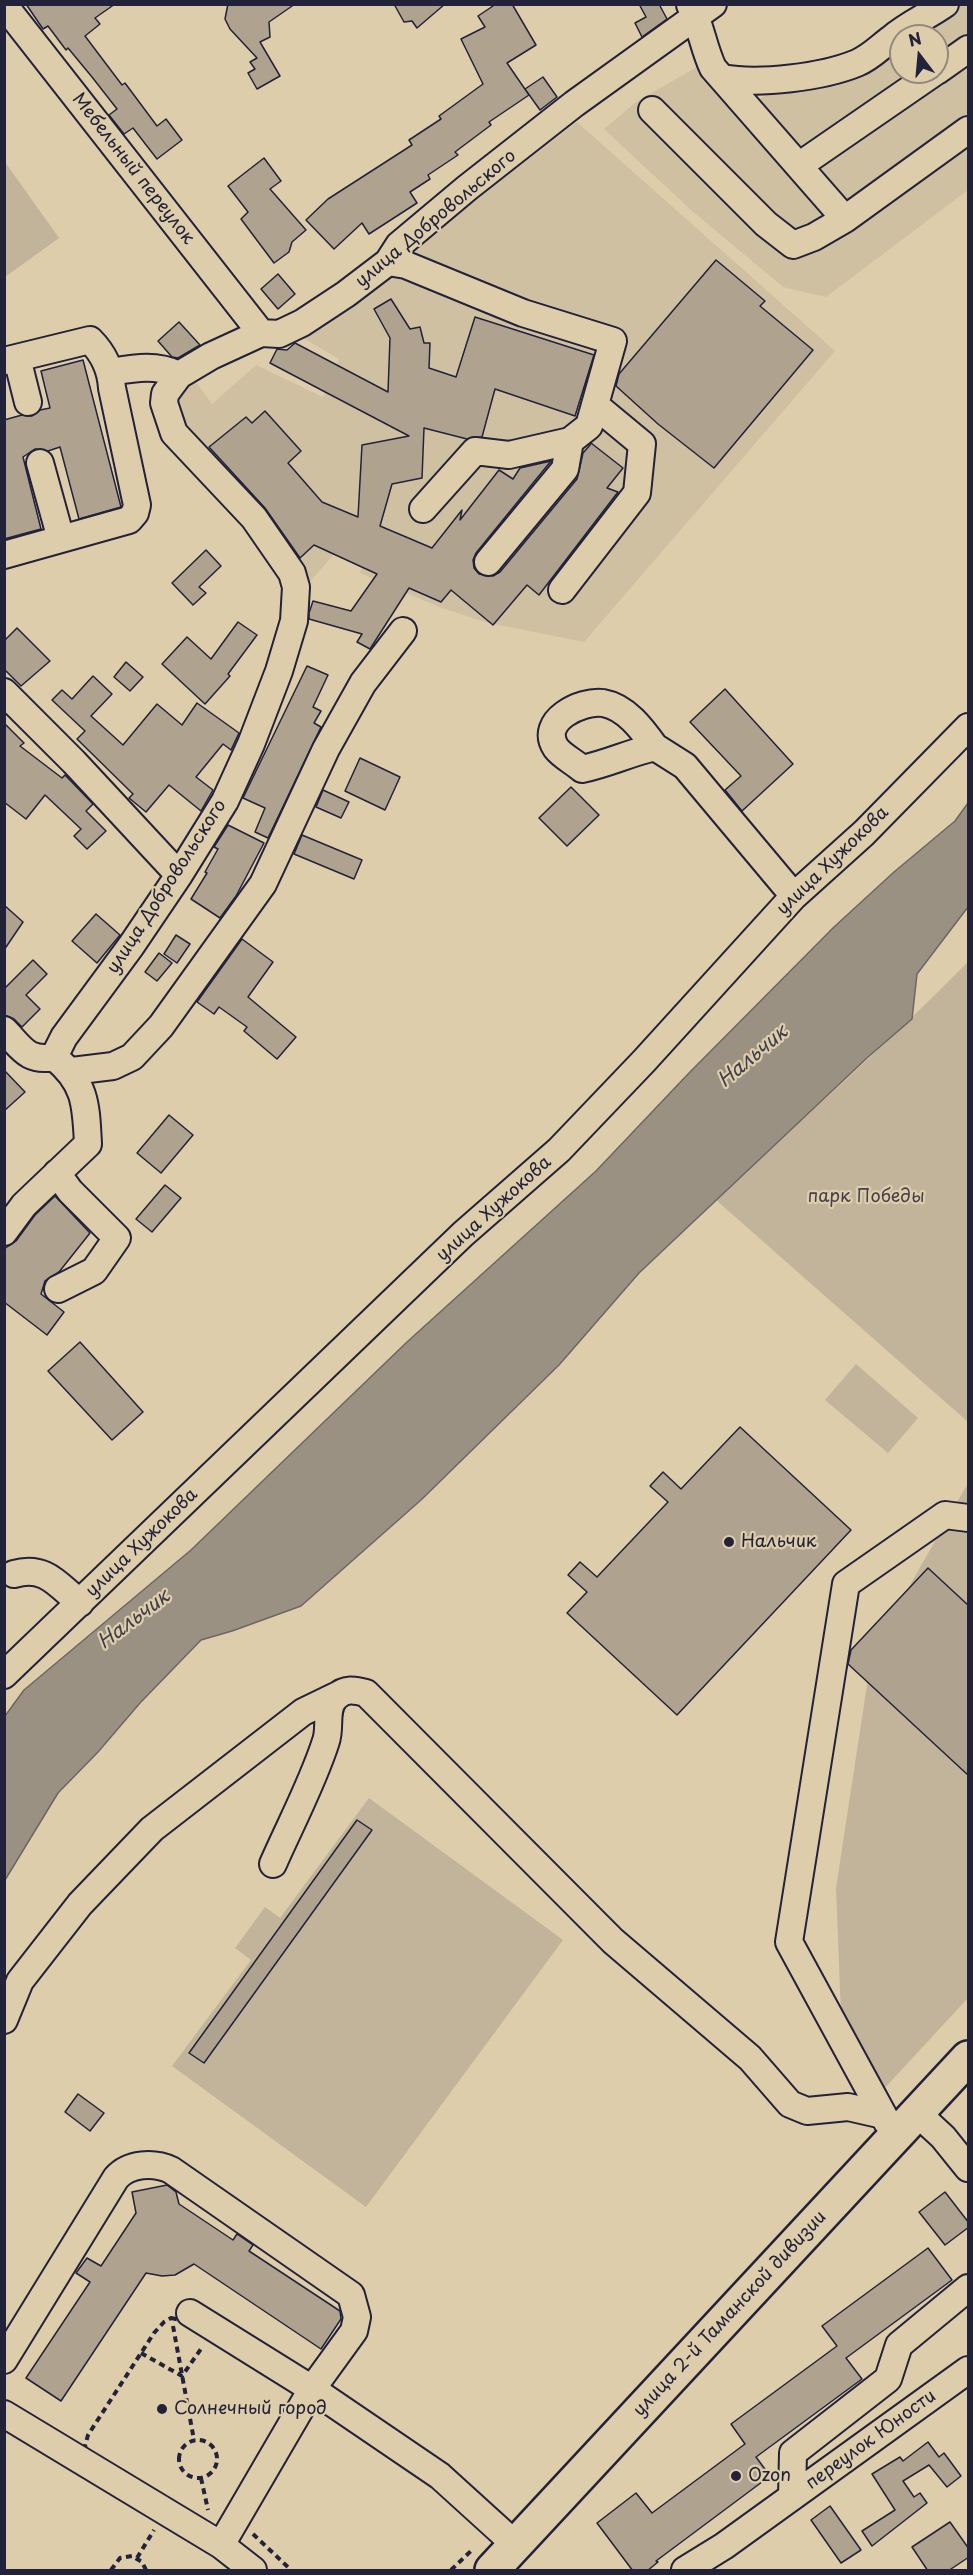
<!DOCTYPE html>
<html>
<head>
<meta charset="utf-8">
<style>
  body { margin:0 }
  #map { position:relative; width:973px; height:2575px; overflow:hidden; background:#decdaa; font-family:"Playpen Sans",sans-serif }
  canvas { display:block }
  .frame { position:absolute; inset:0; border:6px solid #22223b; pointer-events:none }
  .north { position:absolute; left:889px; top:24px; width:60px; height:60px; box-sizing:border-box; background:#decdaa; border:2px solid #93897e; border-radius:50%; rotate:344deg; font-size:16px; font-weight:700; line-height:24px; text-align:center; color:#22223b }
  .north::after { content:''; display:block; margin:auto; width:21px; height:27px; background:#22223b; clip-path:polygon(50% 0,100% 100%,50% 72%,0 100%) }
</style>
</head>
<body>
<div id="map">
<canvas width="973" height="2575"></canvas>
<div class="frame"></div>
<div class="north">N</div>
</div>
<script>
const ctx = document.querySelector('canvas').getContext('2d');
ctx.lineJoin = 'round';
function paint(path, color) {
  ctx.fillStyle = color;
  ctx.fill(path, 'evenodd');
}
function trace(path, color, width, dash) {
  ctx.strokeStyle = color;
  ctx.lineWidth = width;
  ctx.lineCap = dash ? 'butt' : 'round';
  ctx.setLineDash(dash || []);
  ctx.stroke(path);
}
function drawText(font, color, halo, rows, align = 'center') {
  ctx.font = font + ' "Playpen Sans",sans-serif';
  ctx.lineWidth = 4.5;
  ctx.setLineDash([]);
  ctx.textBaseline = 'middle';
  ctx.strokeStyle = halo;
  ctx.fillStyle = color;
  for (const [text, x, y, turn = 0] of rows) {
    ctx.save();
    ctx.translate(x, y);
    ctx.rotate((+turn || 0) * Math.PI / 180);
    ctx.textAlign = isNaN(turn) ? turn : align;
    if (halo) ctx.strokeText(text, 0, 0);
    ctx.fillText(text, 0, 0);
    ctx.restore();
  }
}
paint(new Path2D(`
  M956,5H968V190L826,297L783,287L692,211L604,129L636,102L702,64L754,102L783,86L820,90L901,39V72H937V36H906Z
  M577,122L835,351L584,642L485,622L439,607L360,573L367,554L342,545L307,585L213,468L167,402L193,378L212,404L256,365L323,397L339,359L298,335L389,280L408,252Z`), '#d0c0a2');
paint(new Path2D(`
  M5,162L59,238L5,277H4Z
  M968,962V1422L716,1200C800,1121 887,1044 968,962Z
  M856,1364L918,1418L888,1453L825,1400Z
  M968,1483V1998L882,2091L841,2014L836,1888L872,1652Z
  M369,1798L563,1940L366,2207L172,2066L251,1960L235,1948L265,1907L280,1918Z`), '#c2b49a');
const water = new Path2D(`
  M968,803V907L917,974L912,1019L868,1057L639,1273L559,1365L421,1500L301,1606L232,1631L201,1640L140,1703L98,1752L58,1793L5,1880V1716L24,1690L191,1550L407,1342L596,1171L689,1073L834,927L894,872L955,821Z`);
paint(water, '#9b9182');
trace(water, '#6b6566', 1.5);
const building = new Path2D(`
  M26,4H115L95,18L100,24L85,36L122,85L125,83L157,126L166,119L182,140L157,159L133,128L124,134L109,115L117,109L92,77L68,48L66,50L48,26L43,29Z
  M228,4H295L269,22L270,37L260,42L280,76L257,89L248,73L255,69L250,62L257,58L230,29L225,19Z
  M394,4H445L417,28L412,21L404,22Z
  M496,4H512L536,45L507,63L529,95L489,122L491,125L455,152L458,155L428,175L430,179L410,192L417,203L369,234L362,223L334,249L306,220L328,199L412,145L409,140L441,119L439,116L483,84L461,39L485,27L478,16Z
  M639,4H659L667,19L642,37L635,23L646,17Z
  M543,77L557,97L540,110L525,89Z
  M264,158L281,181L270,189L306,230L292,242L289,252L274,263L241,219L248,212L228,186Z
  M716,260L765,301L760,306L813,350L714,468L658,424L616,386L619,374Z
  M278,274L295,294L278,309L261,289Z
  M391,299L410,329L420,327L424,343H430L429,368L456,377L475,317L594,355L575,416L495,389L482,437L467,439L424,428L422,478L392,484L380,526L432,548L462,510L460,520L499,470L513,479L520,468L551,461L476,553L473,560L474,568L479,574L493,576L500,572L577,479L583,453L590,445L591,443L623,468L607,488L618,492L539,595L527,585L493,625L451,590L441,602L409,588L370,649L357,642L362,634L309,619V613L313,601L351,611L377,574L314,545L300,558L265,508L209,447L246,417L252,423L265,411L301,451L288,463L322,502L358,517L362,445L409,436L270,363L277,349L287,350L295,343L388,392L390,338L374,309Z
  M179,322L200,345L178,358L172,357L158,341Z
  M83,360L121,507L79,519L60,447L48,451L35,449L23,457L41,529L4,539V420L22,415L32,416L40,410L50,408L41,371Z
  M206,550L221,566L199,587L206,593L193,605L172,583Z
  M238,622L257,635L228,674L230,676L205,704L162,664L187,637L211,659Z
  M17,628L50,661L21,686L4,669V641Z
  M126,662L143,677L130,691L114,677Z
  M307,666L328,675L313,707L321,711L314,723L321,727L268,838L255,832L265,808L243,798Z
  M93,676L112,694L91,716L123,745L157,704L182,725L197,703L239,733L231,750L223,744L196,777L213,790L201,811L169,785L146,812L129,798L133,794L77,739L85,731L52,700L62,690L72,699Z
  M725,689L793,764L742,811L725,790L741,776L690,722Z
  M4,723L24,743L20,746L62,778L65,775L93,804L86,811L106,831L87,849L74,836L81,829L45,795L26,819L4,802Z
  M360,758L400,777L385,810L345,791Z
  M571,787L599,815L567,846L539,818Z
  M323,790L349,802L341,818L316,807Z
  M228,825L264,843L236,896L220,918L191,899L207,873L205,872L218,849L214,847Z
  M302,835L362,860L354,879L294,854Z
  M4,905L23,922L4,950Z
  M96,914L120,935L97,963L72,941Z
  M176,935L190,944L177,963L164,954Z
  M242,939L273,962L248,997L296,1037L277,1059L244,1031L247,1027L219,1007L214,1014L197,1002Z
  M159,953L172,963L157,981L145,972Z
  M33,960L47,974L26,995L40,1009L22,1027L14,1019L4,1015V989Z
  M4,1070L25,1092L4,1111Z
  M169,1115L193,1135L161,1173L137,1153Z
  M165,1185L181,1198L152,1232L136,1219Z
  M55,1196L90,1233L59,1272L45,1281L41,1294L64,1312L47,1335L4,1302V1249L16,1241L35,1215Z
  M80,1342L143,1412L112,1440L48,1371Z
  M740,1427L851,1530L677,1715L567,1613L587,1592L568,1575L580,1562L597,1577L668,1502L650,1486L663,1472L681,1489Z
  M928,1568L969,1606V1776L848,1664L851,1650Z
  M357,1820L372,1830L204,2063L189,2053Z
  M78,2094L104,2113L90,2131L65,2112Z
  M167,2185L176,2192L179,2204L233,2240L237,2234L253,2245L249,2251L340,2311L341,2319L321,2349L194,2264L175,2275L162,2276L146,2273L61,2401L26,2378L90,2282L76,2273L87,2258L101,2266L136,2213L132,2192Z
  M945,2192L969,2223V2227L945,2245L919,2212Z
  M928,2248L952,2280L846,2358L862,2379L756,2457L770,2476L656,2561L658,2562L647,2571H633L597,2523L636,2493L652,2513L745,2444L731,2424L837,2346L822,2326Z
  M928,2442L939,2457L944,2453L961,2476L947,2487L929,2465L903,2481L914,2497L920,2493L927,2503L872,2546L862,2531L895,2510L872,2474L900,2457L903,2461Z
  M830,2506L861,2550L841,2563L811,2520Z
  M950,2522L969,2549V2557L948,2571H928L912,2547Z`);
paint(building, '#afa38f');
trace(building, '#22223b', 1.5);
const minor = new Path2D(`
  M4,5L261,333
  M937,71L968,49
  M722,78C759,85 823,77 857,63C871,57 880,47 891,39C907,25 928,16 945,4
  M652,110L766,224L793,245L814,237L845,219L713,68C703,47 701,25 690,5
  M800,165L935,72
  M845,219L968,130
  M388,262L406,265L523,313L613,341L589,426L570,441L509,455L475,451L423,509
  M17,358L28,402
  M4,361L90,340C103,353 111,370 112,388L137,505L135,513L129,520L4,555
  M111,372C135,368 156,364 179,375
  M40,463L61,539
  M488,562L565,469L570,441
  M562,590L637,493L642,444L595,405
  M4,692L74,762L179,875
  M655,747C642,729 626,707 603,703C581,700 538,721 556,748C562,756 574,762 582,769C607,764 629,753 655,747L685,766L794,896
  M4,1030C22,1048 27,1062 54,1057
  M72,1071L113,1066L132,1057L161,1026L263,884L326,749L363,683L403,631
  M57,1173L70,1191L117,1238L94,1271L58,1289
  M4,1232L24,1205L88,1144C86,1105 86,1083 54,1057L64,1037L131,946L179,875L225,801L251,744L279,671L294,621L296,587L292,573L254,518L174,433L164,403L165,394L179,375L211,356L261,333L279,334L302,323L346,294L388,262L399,245L467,188L574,104L713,4
  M14,1574C45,1565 57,1584 80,1603
  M4,1675L463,1234L559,1150L644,1061L794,896L864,833L968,727
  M273,1864C291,1823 313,1782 326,1741C331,1727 324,1708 336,1697C345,1688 355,1690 366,1693L613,1941L750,2058L790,2104L807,2111L848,2107L883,2115
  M4,2020L20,1981L80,1904L152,1829L303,1712L336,1696
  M917,2113L943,2137L968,2168
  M887,2122L789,1942L846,1584L945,1515L968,1518
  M190,2313L312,2389L440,2476L516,2545
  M4,2360L116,2178C129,2163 154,2162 171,2170L351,2295L357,2317L354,2331L312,2389L221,2545
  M4,2414L221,2545L253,2570
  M792,2497L793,2453L888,2379L899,2345L968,2288
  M685,2570L724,2546L968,2370`);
const major = new Path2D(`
  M492,2570L968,2058`);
trace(minor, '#22223b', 30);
trace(major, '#22223b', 38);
trace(new Path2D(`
  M171,2318L195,2323L288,2384L294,2392L295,2403L221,2528L203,2529L89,2456L85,2446L88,2435L154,2333L164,2322Z
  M173,2326L194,2440
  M141,2353L182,2376L203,2346
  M179 2459a19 19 0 1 1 38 0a19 19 0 1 1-38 0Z
  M201,2478L208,2510
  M253,2534L291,2570
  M137,2558L154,2530
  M111,2570L120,2558L132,2556L142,2562L146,2570
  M451,2570L472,2550`), '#22223b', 4, [6, 4.5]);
trace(minor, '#decdaa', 26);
trace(major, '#decdaa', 33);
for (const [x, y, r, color] of [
  [729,1542,6,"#22223b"],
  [162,2409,6,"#22223b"],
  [736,2476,6,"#22223b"]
]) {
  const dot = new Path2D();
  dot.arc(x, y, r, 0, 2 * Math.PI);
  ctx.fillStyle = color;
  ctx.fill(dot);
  trace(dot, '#decdaa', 2);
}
drawText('18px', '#22223b', '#decdaa', [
  ["Мебельный переулок",133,169,52],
  ["улица Добровольского",436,219,-40],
  ["улица Хужокова",833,861,-44],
  ["улица Добровольского",167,887,-57],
  ["улица Хужокова",494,1209,-42],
  ["улица Хужокова",142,1543,-44],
  ["улица 2-й Таманской дивизии",730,2314,-47],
  ["переулок Юности",871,2440,-36]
]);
drawText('18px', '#423f4e', '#decdaa', [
  ["парк Победы",866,1197]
]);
drawText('18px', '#22223b', '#decdaa', [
  ["Нальчик",741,1542],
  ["Солнечный город",174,2409],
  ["Ozon",748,2476]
], 'left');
drawText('italic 20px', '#403e4d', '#decdaa', [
  ["Нальчик",753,1057,-40],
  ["Нальчик",134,1620,-37]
]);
</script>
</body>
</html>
